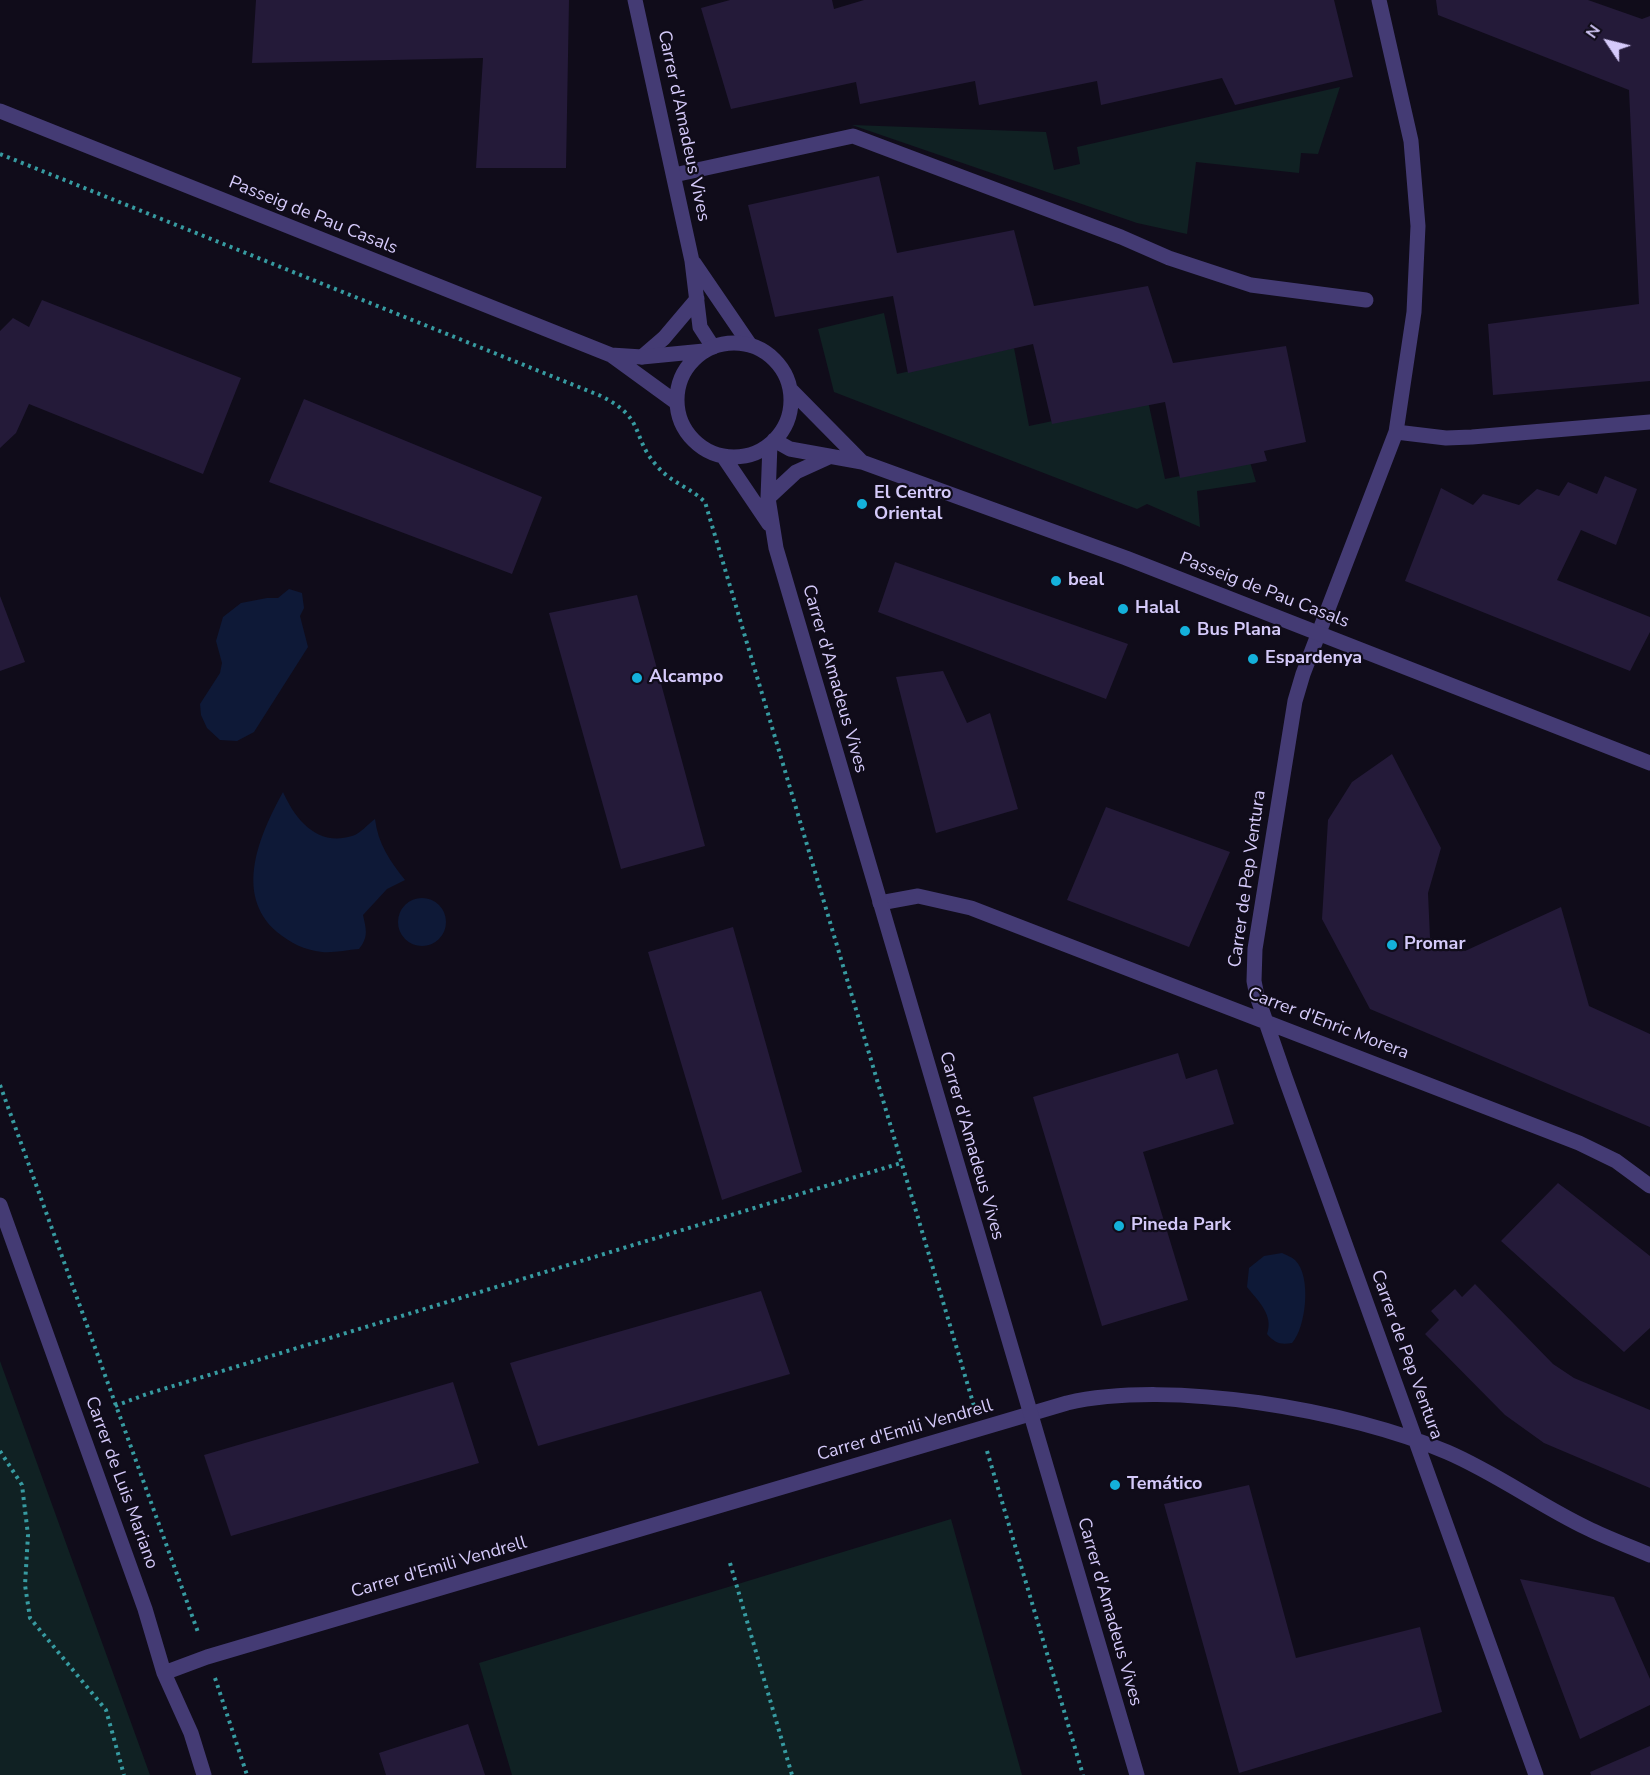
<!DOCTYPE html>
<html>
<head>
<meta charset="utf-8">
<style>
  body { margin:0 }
  #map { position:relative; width:1650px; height:1775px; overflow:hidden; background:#100c1a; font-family:"Nunito Sans",sans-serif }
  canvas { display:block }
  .north { position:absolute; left:1578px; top:12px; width:60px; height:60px; -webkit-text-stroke:4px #100c1a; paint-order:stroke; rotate:305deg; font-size:16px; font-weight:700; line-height:24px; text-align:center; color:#d5cafa }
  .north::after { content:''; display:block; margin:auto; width:21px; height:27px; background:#d5cafa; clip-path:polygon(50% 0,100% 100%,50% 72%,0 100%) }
</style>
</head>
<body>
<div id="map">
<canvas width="1650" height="1775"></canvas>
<div class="north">N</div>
</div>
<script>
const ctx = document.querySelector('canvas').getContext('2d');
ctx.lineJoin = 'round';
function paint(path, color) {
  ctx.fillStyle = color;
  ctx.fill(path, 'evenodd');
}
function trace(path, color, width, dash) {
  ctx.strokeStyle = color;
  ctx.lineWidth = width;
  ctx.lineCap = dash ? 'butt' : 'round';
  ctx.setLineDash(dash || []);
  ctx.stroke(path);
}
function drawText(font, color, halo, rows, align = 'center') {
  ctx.font = font + ' "Nunito Sans",sans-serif';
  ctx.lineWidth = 4.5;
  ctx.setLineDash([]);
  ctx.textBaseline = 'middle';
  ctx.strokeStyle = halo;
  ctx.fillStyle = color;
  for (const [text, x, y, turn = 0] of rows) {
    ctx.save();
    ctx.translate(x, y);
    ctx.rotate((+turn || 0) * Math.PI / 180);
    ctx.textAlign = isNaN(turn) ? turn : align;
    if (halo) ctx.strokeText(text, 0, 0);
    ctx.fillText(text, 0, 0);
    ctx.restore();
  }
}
paint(new Path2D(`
  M1340,87L1318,154L1301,153L1299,173L1196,162L1187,234L1137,223L852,125L1046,132L1054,170L1080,164L1077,147Z
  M884,313L897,374L1014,348L1029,426L1148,401L1165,479L1250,462L1256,482L1197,491L1200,527L1147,504L1137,509L834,392L818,329Z
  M0,1361L150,1775H0Z
  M951,1519L1022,1775H512L479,1663Z`), '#102123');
paint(new Path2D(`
  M289,589L302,593L304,608L300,616L308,647L254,732L237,741L220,740L207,728L201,715L200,704L220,673L222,663L216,641L223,617L241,603L267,598H278Z
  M283,792C295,819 317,847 352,836C360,834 368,824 375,819C378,844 390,861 405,880L387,889L363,915C366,929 369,937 359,949C347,950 334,953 322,952C304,950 291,943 277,932C233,894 260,834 283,792Z
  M398 922a24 24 0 1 1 48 0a24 24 0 1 1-48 0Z
  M1282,1253C1286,1255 1292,1257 1295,1260C1312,1276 1306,1328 1292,1343C1280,1345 1275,1343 1267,1334C1274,1315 1258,1301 1247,1287L1249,1268L1264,1256Z`), '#0e1937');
paint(new Path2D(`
  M256,0H569L566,168H476L483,58L252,63Z
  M730,0H832L834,9L864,0H1334L1353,77L1235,105L1222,78L1101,105L1097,81L979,105L975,81L860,104L856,82L731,109L701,8Z
  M1436,0H1588L1642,19L1650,16V381L1493,395L1488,324L1639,304L1629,90L1438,15Z
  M879,176L897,253L1014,230L1034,306L1148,286L1173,363L1286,346L1306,442L1264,451L1267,461L1180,478L1165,402L1052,424L1033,344L908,373L893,296L775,317L748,205Z
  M42,300L241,378L203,474L29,404L16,433L0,448V331L13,318L29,327Z
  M304,399L542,497L512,574L269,482Z
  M1605,476L1637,489L1616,545L1581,530L1557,580L1650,617V632L1630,671L1405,581L1441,488L1473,505L1483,494L1519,505L1537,489L1559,496L1568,482L1597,494Z
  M895,562L1128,644L1106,699L878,612Z
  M637,595L705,846L621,869L549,613Z
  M0,596L25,662L0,671Z
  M943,671L967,723L990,713L1018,809L936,833L896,677Z
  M1392,754L1441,848L1428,893L1430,938L1465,951L1561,907L1589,1006L1650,1034V1127L1370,1009L1322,919L1328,820L1352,782Z
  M1106,807L1230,852L1189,947L1067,900Z
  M733,927L802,1172L722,1200L648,952Z
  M1178,1053L1186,1079L1217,1069L1234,1124L1143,1152L1188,1300L1102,1326L1033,1097Z
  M1558,1183L1650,1256V1328L1624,1352L1501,1241Z
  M1475,1284L1553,1364L1574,1378L1650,1410V1488L1544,1443L1505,1415L1425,1334L1439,1320L1431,1311L1455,1289L1462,1297Z
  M761,1291L790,1374L538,1446L510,1363Z
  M453,1382L479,1463L231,1536L204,1455Z
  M1249,1485L1296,1658L1420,1627L1442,1712L1239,1773L1164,1504Z
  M1520,1579L1614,1597L1650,1679V1705L1580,1739Z
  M468,1724L485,1775H386L379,1753Z
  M1650,1746V1775H1591L1590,1772Z`), '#241a39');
trace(new Path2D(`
  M0,154L601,396C647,419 630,436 657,466C670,482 691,488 705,502L974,1406
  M0,1085L199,1635
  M115,1406L147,1394L901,1163
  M0,1451L22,1485L28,1535L25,1585L30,1618L106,1710L124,1775
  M987,1451L1083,1775
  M730,1563L792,1775
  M215,1678L247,1775`), '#379ba1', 4, [3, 4.5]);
trace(new Path2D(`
  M674,175L853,136L1121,237L1169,258L1251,285L1366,300`), '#443b74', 15);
trace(new Path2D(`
  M635,0L692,261L700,327L713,347
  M1379,0L1411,141L1418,226L1414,312L1396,432L1303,674L1295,701L1255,949L1254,981L1257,996L1285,1077L1536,1775
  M694,263L750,345
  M642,357L664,338L697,299
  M1396,432L1446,438L1472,437L1650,422
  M880,903L918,896L971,908L1579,1143L1616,1161L1650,1186
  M0,1205L145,1609L164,1673L191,1733L204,1775
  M164,1673L207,1657L1067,1403C1171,1379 1349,1410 1447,1452C1496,1473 1539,1505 1587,1528C1607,1538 1629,1546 1650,1555`), '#443b74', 15);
trace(new Path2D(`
  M0,111L611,355L677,403
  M677 400a57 57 0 1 1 114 0a57 57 0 1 1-114 0Z
  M611,355L642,357L704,351
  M790,389L862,462
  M774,440L790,449L862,462L1126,558L1650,763
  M770,444L768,498L776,548L1137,1775
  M723,456L769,524
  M768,498L796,472L829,457`), '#443b74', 15);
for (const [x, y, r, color] of [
  [862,504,6,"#14b1db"],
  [1056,581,6,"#14b1db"],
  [1123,609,6,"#14b1db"],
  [1185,631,6,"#14b1db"],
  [1253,659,6,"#14b1db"],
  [637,678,6,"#14b1db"],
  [1392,945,6,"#14b1db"],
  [1119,1226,6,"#14b1db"],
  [1115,1485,6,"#14b1db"]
]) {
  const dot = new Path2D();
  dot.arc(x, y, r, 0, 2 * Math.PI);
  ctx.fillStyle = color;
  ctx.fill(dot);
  trace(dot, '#100c1a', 2);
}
drawText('18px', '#d5cafa', '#100c1a', [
  ["Carrer d'Amadeus Vives",683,126,78],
  ["Passeig de Pau Casals",313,216,22],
  ["Passeig de Pau Casals",1264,591,21],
  ["Carrer d'Amadeus Vives",834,679,74],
  ["Carrer de Pep Ventura",1248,879,-82],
  ["Carrer d'Enric Morera",1328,1024,21],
  ["Carrer d'Amadeus Vives",971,1146,74],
  ["Carrer de Pep Ventura",1406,1355,70],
  ["Carrer d'Emili Vendrell",905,1431,-16],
  ["Carrer de Luis Mariano",121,1483,70],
  ["Carrer d'Emili Vendrell",439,1568,-16],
  ["Carrer d'Amadeus Vives",1109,1612,74]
]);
drawText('bold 18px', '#d5cafa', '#100c1a', [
  ["El Centro",874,494],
  ["Oriental",874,515],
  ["beal",1068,581],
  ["Halal",1135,609],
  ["Bus Plana",1197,631],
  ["Espardenya",1265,659],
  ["Alcampo",649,678],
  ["Promar",1404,945],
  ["Pineda Park",1131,1226],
  ["Temático",1127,1485]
], 'left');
</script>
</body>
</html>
